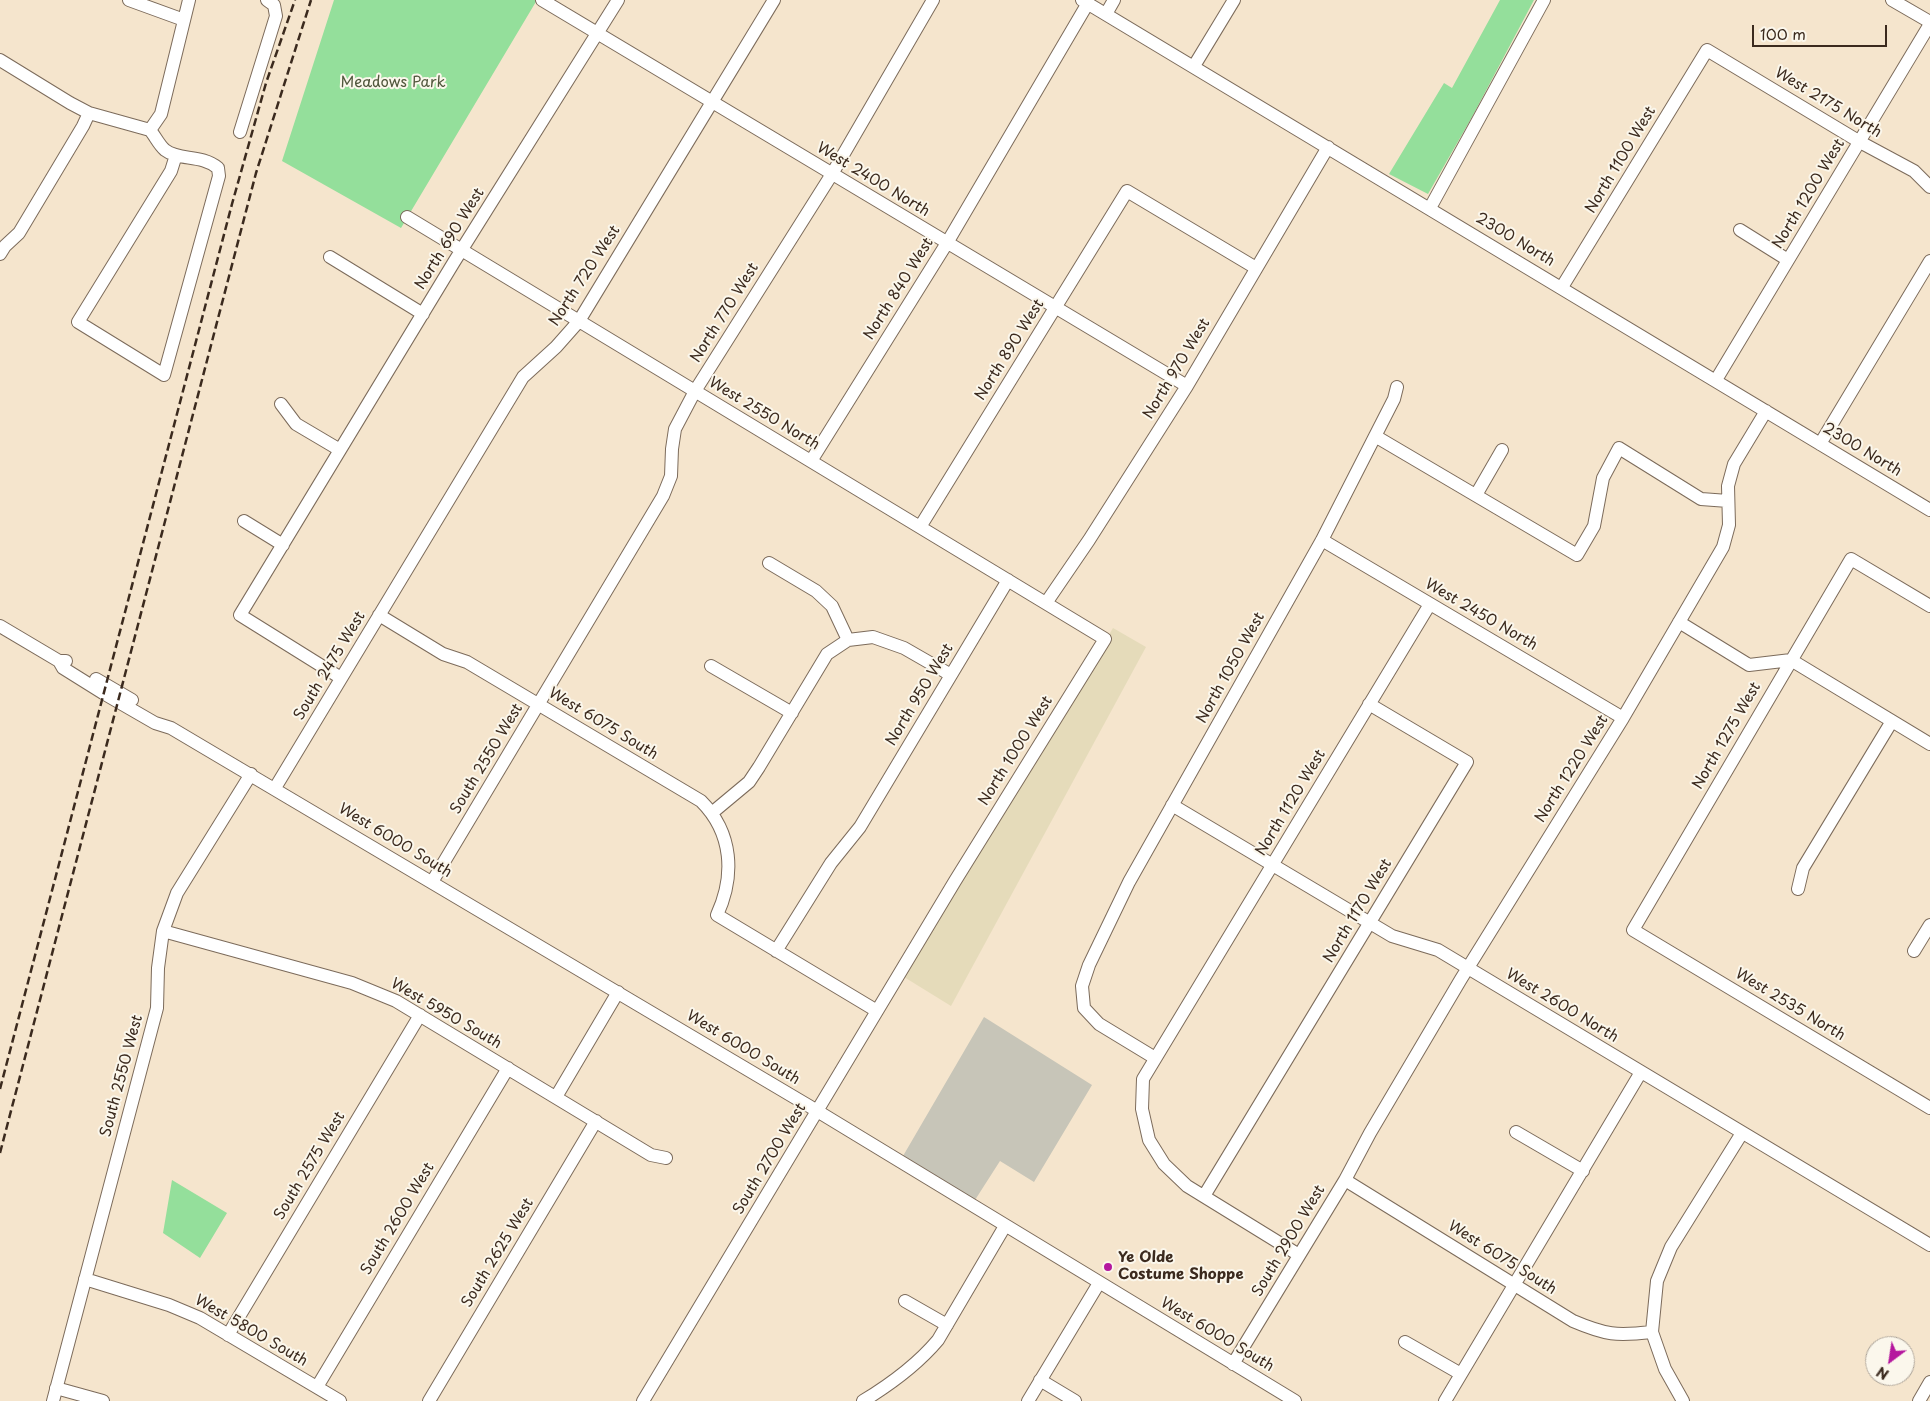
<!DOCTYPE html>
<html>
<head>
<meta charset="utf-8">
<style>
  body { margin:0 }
  #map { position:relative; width:1930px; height:1401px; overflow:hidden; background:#f5e5cd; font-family:"Playpen Sans",sans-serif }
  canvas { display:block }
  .north { position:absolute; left:1865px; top:1336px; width:50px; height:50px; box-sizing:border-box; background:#fbf7ec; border:1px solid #aea59a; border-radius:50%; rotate:211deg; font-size:14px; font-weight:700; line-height:20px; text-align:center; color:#3b2a1e }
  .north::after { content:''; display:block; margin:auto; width:18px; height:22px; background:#b5179e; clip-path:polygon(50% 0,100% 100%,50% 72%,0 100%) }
  .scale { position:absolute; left:1752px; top:25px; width:135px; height:22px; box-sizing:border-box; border:2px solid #3b2a1e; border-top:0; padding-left:6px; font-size:15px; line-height:18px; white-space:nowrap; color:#3b2a1e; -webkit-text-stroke:4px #fbf7ec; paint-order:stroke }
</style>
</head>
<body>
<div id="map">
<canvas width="1930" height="1401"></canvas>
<div class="north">N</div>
<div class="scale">100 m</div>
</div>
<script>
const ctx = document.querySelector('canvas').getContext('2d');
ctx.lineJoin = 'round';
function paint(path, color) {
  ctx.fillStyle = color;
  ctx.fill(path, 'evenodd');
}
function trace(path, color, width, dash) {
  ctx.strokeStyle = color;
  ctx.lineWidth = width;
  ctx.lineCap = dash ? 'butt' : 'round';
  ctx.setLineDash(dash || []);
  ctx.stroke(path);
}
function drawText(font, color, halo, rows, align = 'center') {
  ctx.font = font + ' "Playpen Sans",sans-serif';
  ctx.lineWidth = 4;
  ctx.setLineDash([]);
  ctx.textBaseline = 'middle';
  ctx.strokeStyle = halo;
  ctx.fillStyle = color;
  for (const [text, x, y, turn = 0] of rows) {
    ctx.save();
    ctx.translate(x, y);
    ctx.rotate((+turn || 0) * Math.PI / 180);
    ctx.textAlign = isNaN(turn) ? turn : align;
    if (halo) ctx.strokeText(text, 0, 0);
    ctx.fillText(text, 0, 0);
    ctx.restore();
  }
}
paint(new Path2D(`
  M1113,628L1146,647L951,1006L904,977Z`), '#e5dbba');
paint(new Path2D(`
  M984,1017L1092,1085L1034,1182L1000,1161L975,1200L903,1156Z`), '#c7c5b8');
paint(new Path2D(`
  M334,0H537L401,228L282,161Z
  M1500,0H1534L1472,117L1428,194L1389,174L1444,83L1452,88Z
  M172,1180L227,1213L200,1258L163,1233Z`), '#94df9b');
const minor = new Path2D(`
  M129,0L184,20
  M542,0L1187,386
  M1082,0L1930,510
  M1892,0L1930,22
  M1106,14L1114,0
  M0,60L70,103L89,113L150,130
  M1194,66L1234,0
  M150,130C155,136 159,145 165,150C179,161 201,154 218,168L219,176L164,375L78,322L171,171L176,155
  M150,130L161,114L189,0
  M240,132L276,16L274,5L267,0
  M1430,208L1544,0
  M407,217L1105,639L955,881L643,1401
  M1740,230L1788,260
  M0,254L5,246L19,233L83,126L89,113
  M330,257L423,314
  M1562,287L1707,50L1860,142L1914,171L1930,187
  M1716,380L1930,24
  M281,404L296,424L340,450
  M1375,436L1577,555L1594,526L1603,478L1619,448L1701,499L1728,501
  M1820,444L1930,261
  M811,461L947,243L1088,3
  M1476,495L1502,450
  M244,521L283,545
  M920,527L1127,191L1256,268
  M1322,540L1623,718
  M769,563L816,591L832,606L848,640L873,637L904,648L951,675
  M1046,603L1089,540L1187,386L1328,147
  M1930,606L1851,559L1633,930L1930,1108
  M379,615L443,654L467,662L701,801C733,833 735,876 717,915L877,1011
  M1679,622L1749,665L1791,660L1930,744
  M0,626L59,661H66
  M59,661L63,668L103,693L155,723L171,728L809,1106L1295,1401
  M711,666L792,713
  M341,678L240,615L454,262L618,0
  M96,679L132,700
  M275,788L523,377L556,347L579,321L774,0
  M1172,805L1392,936L1438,950L1930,1245
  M713,812L749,782L759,767L827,654L848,640
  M432,882L663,496L671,476L672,449L675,429L695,391L832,174L933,0
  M1798,889L1803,868L1892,721
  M163,931L352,983L396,1001L651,1155L666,1158
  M776,951L831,863L860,827L1008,580
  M1914,951L1930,925
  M1155,1058L1099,1024L1084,1008L1082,986L1089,965L1129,882L1322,540L1394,399L1397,387
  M556,1097L618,992
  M1516,1132L1583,1171
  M1345,1180L1573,1321C1606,1335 1616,1336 1652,1332
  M1204,1196L1467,762L1369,704
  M1299,1255L1187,1186L1164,1164L1149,1140L1142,1109L1143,1079L1430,604
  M85,1279L169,1305L200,1318L340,1401
  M905,1301L947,1325
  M228,1335L420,1015
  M1405,1342L1461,1374
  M1233,1364L1345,1180L1370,1133L1461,979L1623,718L1723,547L1729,525L1728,486L1734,464L1766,411
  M1040,1380L1075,1401
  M317,1387L508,1068
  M56,1388L103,1401
  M53,1401L157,1008L158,968L163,931L177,893L251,774
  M429,1401L596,1121
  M863,1401C891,1384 917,1365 938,1340L1005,1226
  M1028,1401L1099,1283
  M1445,1401L1641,1072
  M1683,1401L1665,1369L1652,1332L1657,1281L1671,1247L1742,1133
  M1919,1401L1930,1382`);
trace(minor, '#7c6b5b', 14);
trace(minor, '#fff', 12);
trace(new Path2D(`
  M0,1089L232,204L266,83L295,0
  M0,1153L256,173L311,0`), '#3b2a1e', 2.5, [8, 4]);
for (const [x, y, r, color] of [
  [1108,1267,5,"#b5179e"]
]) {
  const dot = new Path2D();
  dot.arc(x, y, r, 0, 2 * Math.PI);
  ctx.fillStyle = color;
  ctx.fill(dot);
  trace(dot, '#fbf7ec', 2);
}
drawText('15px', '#51573d', '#fbf7ec', [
  ["Meadows Park",393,83]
]);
drawText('15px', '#3b2a1e', '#fbf7ec', [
  ["West 2175 North",1828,103,31],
  ["North 1100 West",1621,160,-59],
  ["West 2400 North",873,180,31],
  ["North 1200 West",1809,194,-59],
  ["North 690 West",450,239,-58],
  ["2300 North",1515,240,31],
  ["North 720 West",585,276,-57],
  ["North 840 West",899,289,-58],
  ["North 770 West",725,313,-58],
  ["North 890 West",1010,350,-58],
  ["North 970 West",1177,369,-59],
  ["West 2550 North",764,414,31],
  ["2300 North",1862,450,31],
  ["West 2450 North",1481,615,30],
  ["South 2475 West",330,666,-59],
  ["North 1050 West",1231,668,-61],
  ["North 950 West",920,695,-59],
  ["West 6075 South",603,724,31],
  ["North 1275 West",1727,736,-60],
  ["North 1000 West",1016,751,-58],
  ["South 2550 West",487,759,-59],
  ["North 1220 West",1572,769,-58],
  ["North 1120 West",1291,803,-59],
  ["West 6000 South",395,841,31],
  ["North 1170 West",1358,911,-59],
  ["West 2535 North",1790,1005,31],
  ["West 2600 North",1562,1006,31],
  ["West 5950 South",446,1014,30],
  ["West 6000 South",743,1048,31],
  ["South 2550 West",122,1076,-75],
  ["South 2700 West",770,1159,-59],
  ["South 2575 West",310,1166,-59],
  ["South 2600 West",398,1219,-59],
  ["South 2900 West",1289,1241,-59],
  ["South 2625 West",498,1253,-59],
  ["West 6075 South",1502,1258,32],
  ["West 5800 South",251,1331,30],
  ["West 6000 South",1217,1335,31]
]);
drawText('bold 15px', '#3b2a1e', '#fbf7ec', [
  ["Ye Olde",1118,1258],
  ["Costume Shoppe",1118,1275]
], 'left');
</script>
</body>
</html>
